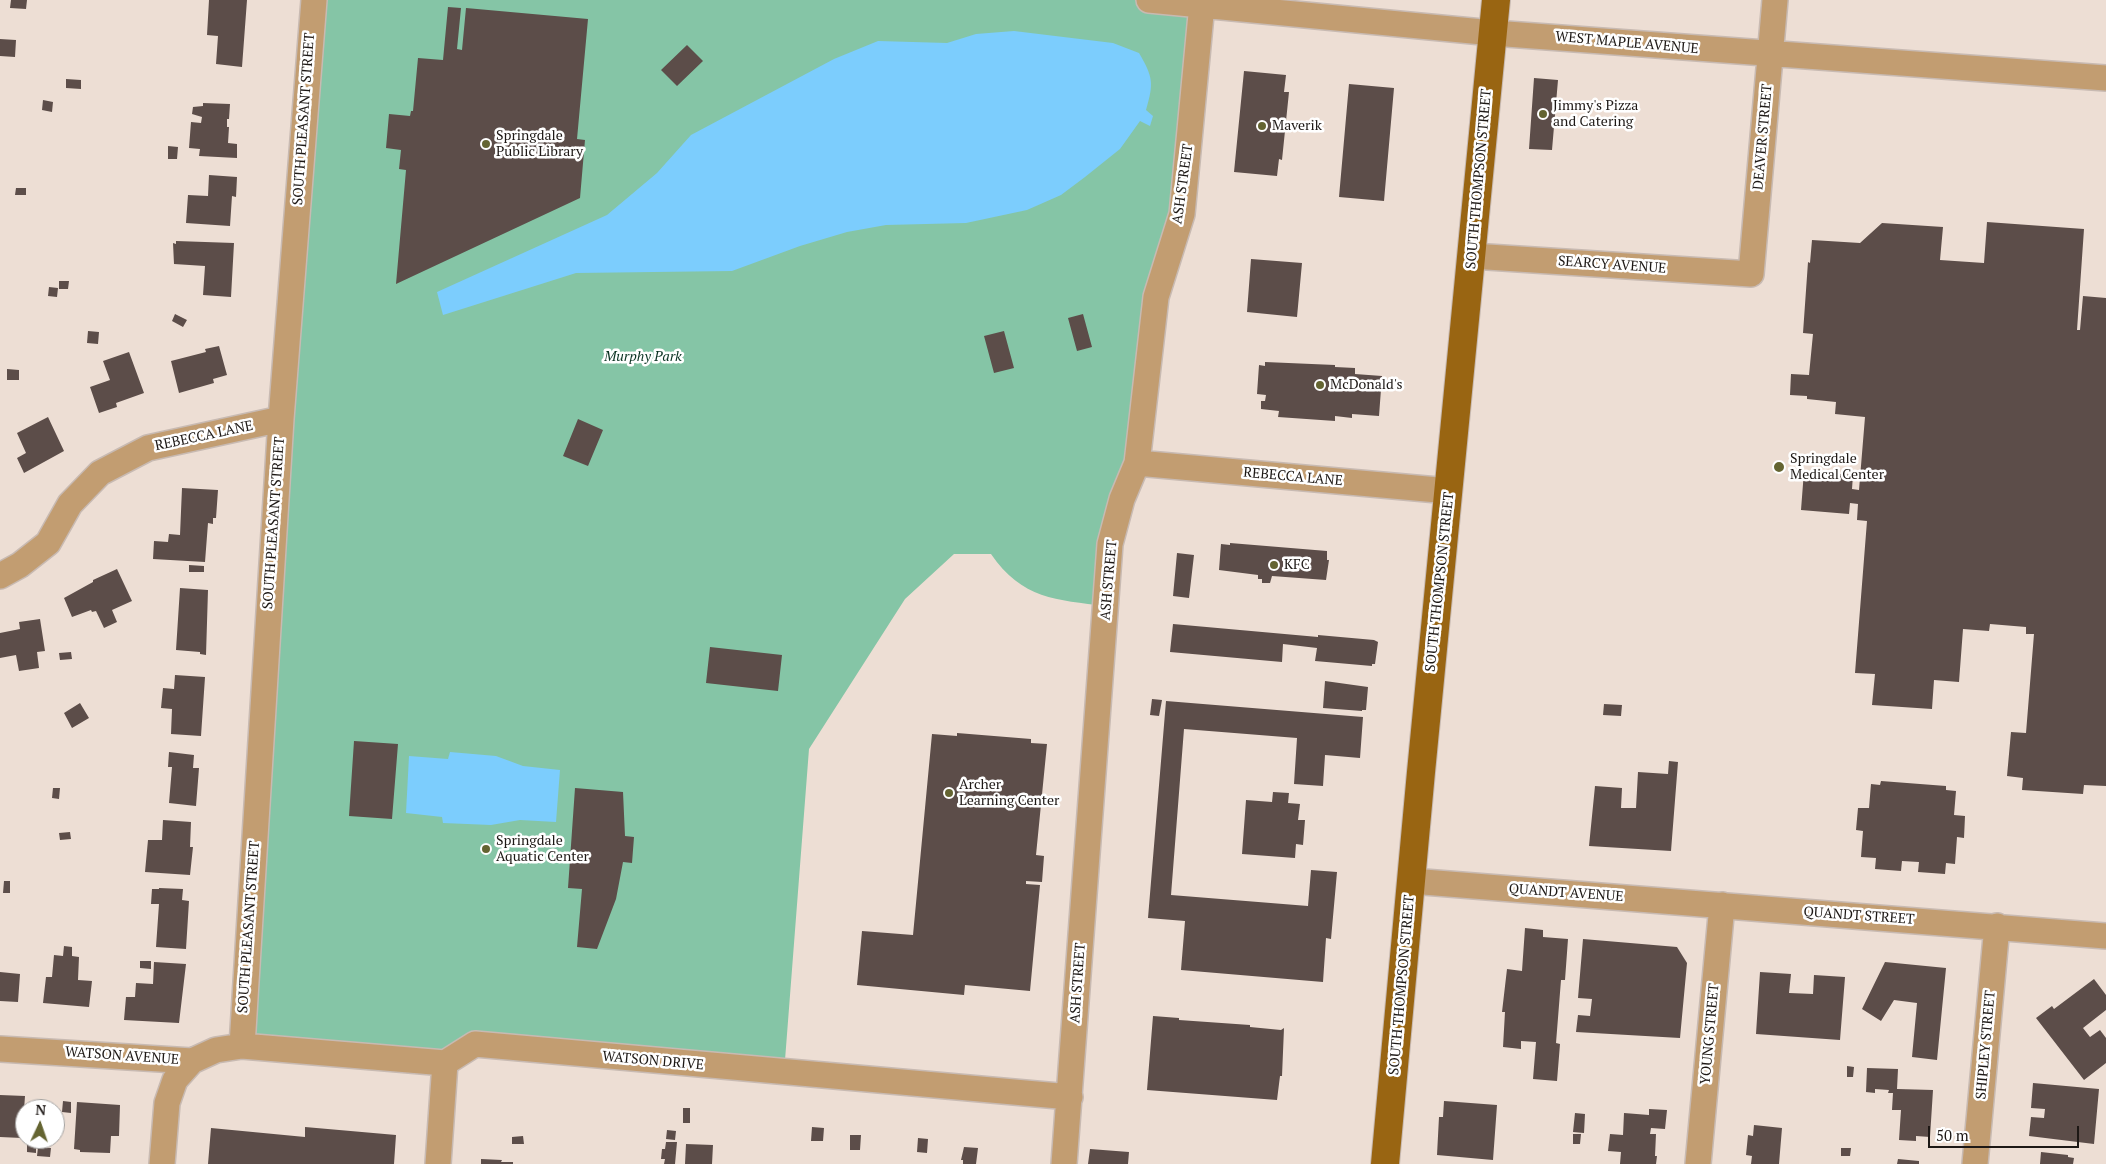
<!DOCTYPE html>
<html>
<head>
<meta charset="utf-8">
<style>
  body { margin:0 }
  #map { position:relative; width:2106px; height:1164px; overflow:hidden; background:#edded4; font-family:"PT Serif",serif }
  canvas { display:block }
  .north { position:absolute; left:15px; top:1099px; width:50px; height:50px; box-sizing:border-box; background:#fff; border:1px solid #a5a3a1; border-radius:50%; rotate:3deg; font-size:14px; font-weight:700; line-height:20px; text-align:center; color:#1d1815 }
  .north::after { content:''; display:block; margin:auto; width:18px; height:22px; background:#646431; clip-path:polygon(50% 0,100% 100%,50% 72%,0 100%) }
  .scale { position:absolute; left:1928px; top:1126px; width:151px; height:22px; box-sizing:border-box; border:2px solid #1d1815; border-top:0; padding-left:6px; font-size:15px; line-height:18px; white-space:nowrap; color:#1d1815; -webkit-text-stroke:4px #fff; paint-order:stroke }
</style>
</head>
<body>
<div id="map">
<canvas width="2106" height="1164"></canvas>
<div class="north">N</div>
<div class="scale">50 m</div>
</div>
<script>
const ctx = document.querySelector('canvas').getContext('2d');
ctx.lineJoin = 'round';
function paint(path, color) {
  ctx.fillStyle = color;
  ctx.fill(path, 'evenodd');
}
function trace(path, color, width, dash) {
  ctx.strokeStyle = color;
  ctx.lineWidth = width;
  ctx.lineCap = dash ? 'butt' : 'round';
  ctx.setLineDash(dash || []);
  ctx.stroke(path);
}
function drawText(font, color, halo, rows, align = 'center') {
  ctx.font = font + ' "PT Serif",serif';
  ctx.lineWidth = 5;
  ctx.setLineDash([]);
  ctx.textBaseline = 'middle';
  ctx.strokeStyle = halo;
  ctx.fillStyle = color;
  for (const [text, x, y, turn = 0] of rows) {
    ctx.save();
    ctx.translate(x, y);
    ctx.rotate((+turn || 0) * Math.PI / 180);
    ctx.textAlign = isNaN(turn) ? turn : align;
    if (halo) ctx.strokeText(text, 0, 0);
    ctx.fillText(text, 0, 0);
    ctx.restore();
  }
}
paint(new Path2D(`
  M314,0H1149L1202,4L1186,184L1106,606C1056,600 1022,599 991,554H954L905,599L809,749L784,1073L475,1044L445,1063L242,1046Z`), '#85c5a6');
paint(new Path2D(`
  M1014,31L1113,43L1139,53C1153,77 1154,83 1146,110L1153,116L1150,126L1140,121L1120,149L1085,177L1061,195L1027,210L966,223L886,225L847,232L800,246L732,271L576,273L443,315L437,292L607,215L657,173L691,135L834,59L878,41L947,43L976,34Z
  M450,752L496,756L523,766L560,770L556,822L520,820L491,825L443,823L442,817L406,813L409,756L448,759Z`), '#7ccdfd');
paint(new Path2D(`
  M11,0H27L26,9L10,8Z
  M209,0H247L242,67L216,64L218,36L207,35Z
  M448,7L461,8L457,49L462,50L466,8L588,19L577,139L585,140L580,198L396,284L406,170L399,169L401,150L386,148L389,114L410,116L411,111H413L418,58L443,60Z
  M0,39L16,40L15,57L0,56Z
  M687,45L703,61L677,86L661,70Z
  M1244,71L1286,75L1284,92H1289L1282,160L1279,159L1277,176L1234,172Z
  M1534,78L1558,80L1552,150L1529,149Z
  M66,79L81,80V89L66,88Z
  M1349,84L1394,88L1384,201L1339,197Z
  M43,100L53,102L52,112L42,110Z
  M203,103L230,104L229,119H227V127H229L228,143L237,144V158L199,156L200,149L189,148L191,122L201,123L202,117L192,114L193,107L203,106Z
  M168,146L178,147L177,159H168Z
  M209,175L237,177L236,197L232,196L230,226L186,223L188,195L208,196Z
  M16,188H26V195H15Z
  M1987,222L2084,229L2077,330H2080L2083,296L2106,298V786L2084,785L2083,794L2022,790L2023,778L2007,776L2011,732L2026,733L2034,634H2026V627L1990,624L1989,631L1963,629L1959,682L1934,680L1932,709L1872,705L1875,674L1855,673L1867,521L1857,520L1858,504L1850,503L1849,514L1801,510L1804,471L1853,475L1852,489L1859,490L1865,417L1835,414L1836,402L1807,399V396L1790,395L1791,374L1809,375L1813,334L1803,333L1808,262L1810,263L1812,240L1860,243L1882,223L1943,227L1940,260L1984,263Z
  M176,241L234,243L231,297L203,295L205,266L174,264L173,243L176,244Z
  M1251,259L1302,263L1297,317L1247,312Z
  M59,281H69L68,289H59Z
  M49,287L58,288L57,297L48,296Z
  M175,314L187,320L183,327L172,321Z
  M1083,314L1092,347L1077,351L1068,318Z
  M88,331L99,332L98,344L87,343Z
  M1004,331L1014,368L994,373L984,336Z
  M219,346L227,375L213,379L214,383L179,393L171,361L206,352L205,349Z
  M129,352L144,393L116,403L117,407L99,413L90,387L110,380L103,361Z
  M1265,362L1335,365V367L1355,368V374L1382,376L1379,416L1352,414V418L1335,416V421L1278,417L1279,411L1261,409V401H1265L1266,395L1257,394L1259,365L1265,366Z
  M7,369L19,370V380H7Z
  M48,417L64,451L24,473L17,458L26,453L17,433Z
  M578,419L603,430L588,466L563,456Z
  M182,488L218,490L216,518H213V524L208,523L205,562L153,559L154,541L168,542L169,534L180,535Z
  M1230,543L1327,551V560H1329L1326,580L1272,576L1270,583H1262V579H1258V575L1219,570L1221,544L1230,545Z
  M1177,553L1194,555L1189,598L1173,596Z
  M189,565L204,566V572H189Z
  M117,569L132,601L112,610L117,622L104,628L96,611L92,612L91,610L72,617L64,598L93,582V580Z
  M180,588L208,590L206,655L200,654V652L176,650Z
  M40,619L45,651L37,652L39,668L19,671L16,655L0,658V633L20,629L19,622Z
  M1173,624L1318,637V635L1374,640L1378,642L1375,664H1372V666L1315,661L1317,648L1283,644L1282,662L1170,652Z
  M710,647L782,655L778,691L706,683Z
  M71,652L72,659L60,660L59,653Z
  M175,675L205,677L201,736L171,734L172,709L161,708L163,688L174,689Z
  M1325,681L1368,687L1366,710H1362V711L1323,708Z
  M1152,699L1162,700L1159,716L1150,715Z
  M1166,701L1363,717L1360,758L1325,755L1323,786L1294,784L1297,738L1184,729L1171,895L1308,906L1311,870L1337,872L1331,939L1326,938L1323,982L1181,970L1185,921L1148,918Z
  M80,703L89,718L72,728L64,713Z
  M1604,704L1622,705L1621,716L1603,715Z
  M957,733L1031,739V743L1047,744L1036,855L1044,856L1042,882L1026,881V884L1040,885L1030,991L965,985L964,995L857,985L862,931L913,935L932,734L957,736Z
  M354,741L398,744L392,819L349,816Z
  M169,752L194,755L193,768H199L196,806L169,803L172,767H168Z
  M1669,761L1678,762L1671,851L1589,846L1595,786L1622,788L1621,808H1636L1638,772L1668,774Z
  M1881,781L1946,786V790L1956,791L1954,815L1965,816L1964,838L1957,837L1955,864L1946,863L1945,874L1918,872L1919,862L1902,861L1901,871L1875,869L1876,858L1861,857L1863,831L1856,830L1858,808H1869L1871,784L1880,785Z
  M53,788H60L59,799L52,798Z
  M575,788L623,792L625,836L634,837L632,863L623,862L616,899L597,949L577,947L582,889L568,888Z
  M1273,792L1289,793L1288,803L1300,804L1298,820H1305L1303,845L1296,844L1295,858L1242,854L1246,800L1272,802Z
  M163,820L191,822L190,847H193L190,875L145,872L148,840H162Z
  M70,832L71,839L60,840L59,833Z
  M4,881H10V893H3Z
  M159,888L183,889L182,900L189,901L186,949L156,947L159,904H151L152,889H159Z
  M1525,928L1543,930V937L1568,939L1565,980H1561L1556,1043L1560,1044L1557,1081L1533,1079L1536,1042L1521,1041V1049L1503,1047L1505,1012H1502L1507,969L1522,971Z
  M1583,939L1677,947L1687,963L1680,1038L1576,1032L1578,1015L1590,1016L1592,999L1578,998Z
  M64,946L72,947V956L79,957L78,980L92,981L89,1007L43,1003L46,977H52L54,955L63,956Z
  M140,961H151V969L140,968Z
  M154,962L186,964L179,1023L124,1020L126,997H135L136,983L153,984Z
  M1885,962L1946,968L1937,1060L1912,1057L1917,1003L1894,1000L1881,1021L1862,1009Z
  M0,972L20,974L18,1002L0,1001Z
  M1760,972L1791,974L1789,993L1813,994L1814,975L1845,977L1840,1040L1756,1034Z
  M2094,979L2106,995V1010L2083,1028L2090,1037L2100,1030L2106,1038V1063L2084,1080L2036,1018L2052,1006L2054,1009Z
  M1153,1016L1179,1018V1020L1250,1025V1027L1281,1030L1284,1028L1282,1076H1280L1277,1100L1147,1090Z
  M1847,1066L1854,1067L1853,1077H1847Z
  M1867,1068L1898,1069L1897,1089L1933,1090L1930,1137L1916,1136V1141L1899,1140L1901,1110H1892L1893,1093H1888L1889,1090L1875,1089V1093L1866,1092Z
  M2033,1083L2099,1089L2094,1144L2029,1136L2031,1117L2044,1118L2045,1109L2031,1108Z
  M0,1095L25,1096L22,1138L0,1137Z
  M63,1101L71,1102V1113L62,1112Z
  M1444,1101L1497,1105L1493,1160L1437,1155L1439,1117H1443Z
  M77,1102L120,1105L119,1136H111L110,1153L80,1152V1150L74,1149Z
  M683,1108H690V1123H683Z
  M1649,1109L1667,1110L1665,1129L1651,1128L1650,1134H1656L1655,1156H1657L1656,1164H1620L1621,1152L1608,1151L1610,1134L1623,1135L1624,1113L1649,1115Z
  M1575,1113L1585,1114L1584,1133L1573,1132Z
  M1754,1125L1782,1128L1779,1164H1751L1752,1156L1746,1155L1748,1135L1753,1136Z
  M305,1127L396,1135L394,1164H208L211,1128L305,1137Z
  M812,1127L824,1128L823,1141H811Z
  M667,1130L676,1131L675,1140L666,1139Z
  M1573,1134H1581L1580,1144H1573Z
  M850,1135H861L860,1150H850Z
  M523,1136L524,1144H512V1137Z
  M918,1138L928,1139L927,1153L917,1152Z
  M666,1142H677L675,1164H664L665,1159H661L662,1149H665Z
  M686,1144L713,1145L712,1164H685Z
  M27,1145H36V1153L27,1152Z
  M38,1147L51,1148L50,1157L37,1156Z
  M964,1147L978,1148L976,1164H963V1160H961Z
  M1841,1148H1851L1850,1156H1841Z
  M1090,1149L1129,1152L1128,1164H1088Z
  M2041,1152L2068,1155V1157L2074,1158L2073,1164H2040Z
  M481,1159L502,1160L501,1162H513V1164H481Z
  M1898,1159L1919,1161V1164H1897Z`), '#5c4d49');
const minor = new Path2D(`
  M1149,0L1493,33L2106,78
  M1472,256L1751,274L1775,0
  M1137,463L1449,491
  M0,576L20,565L48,543L70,504L100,473L148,448L281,419
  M1411,881L2106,936
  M242,1046L281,419L314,0
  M0,1049L192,1061L216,1050L242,1046L445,1063L475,1044L1070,1097
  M162,1164L167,1103L175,1080L192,1061
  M438,1164L445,1063
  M1064,1164L1110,544L1122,499L1137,463L1156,297L1182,214L1202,4
  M1698,1164L1722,905
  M1975,1164L1997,926`);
const major = new Path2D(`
  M1385,1164L1421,772L1496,0`);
trace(minor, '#c8bab2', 28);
trace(major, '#c8bab2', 30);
trace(minor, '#c29d71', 25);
trace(major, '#996512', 28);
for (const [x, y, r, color] of [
  [1543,114,5,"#646431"],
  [1262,126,5,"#646431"],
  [486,144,5,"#646431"],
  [1320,385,5,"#646431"],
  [1779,467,6,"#646431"],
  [1274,565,5,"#646431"],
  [949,793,5,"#646431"],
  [486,849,5,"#646431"]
]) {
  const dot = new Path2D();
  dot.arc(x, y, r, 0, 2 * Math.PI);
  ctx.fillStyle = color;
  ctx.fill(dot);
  trace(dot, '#fff', 2);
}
drawText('14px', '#1d1815', '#fff', [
  ["WEST MAPLE AVENUE",1627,43,5],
  ["SOUTH PLEASANT STREET",304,119,-86],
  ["DEAVER STREET",1763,137,-85],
  ["SOUTH THOMPSON STREET",1479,179,-85],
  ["ASH STREET",1183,184,-82],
  ["SEARCY AVENUE",1612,265,4],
  ["REBECCA LANE",204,436,-12],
  ["REBECCA LANE",1293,477,5],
  ["SOUTH PLEASANT STREET",274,523,-86],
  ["ASH STREET",1109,580,-85],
  ["SOUTH THOMPSON STREET",1440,582,-84],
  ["QUANDT AVENUE",1566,893,4],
  ["QUANDT STREET",1859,916,4],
  ["SOUTH PLEASANT STREET",249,927,-86],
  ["ASH STREET",1078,983,-86],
  ["SOUTH THOMPSON STREET",1402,985,-85],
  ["YOUNG STREET",1710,1034,-85],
  ["SHIPLEY STREET",1986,1045,-85],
  ["WATSON AVENUE",122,1056,4],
  ["WATSON DRIVE",653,1061,5]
]);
drawText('14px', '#1d1815', '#fff', [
  ["Jimmy's Pizza",1553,106],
  ["and Catering",1553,122],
  ["Maverik",1272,126],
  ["Springdale",496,136],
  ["Public Library",496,152],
  ["McDonald's",1330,385],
  ["Springdale",1790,459],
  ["Medical Center",1790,475],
  ["KFC",1284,565],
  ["Archer",959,785],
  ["Learning Center",959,801],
  ["Springdale",496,841],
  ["Aquatic Center",496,857]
], 'left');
drawText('italic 14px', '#0a3322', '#fff', [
  ["Murphy Park",643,357]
]);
</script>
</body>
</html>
